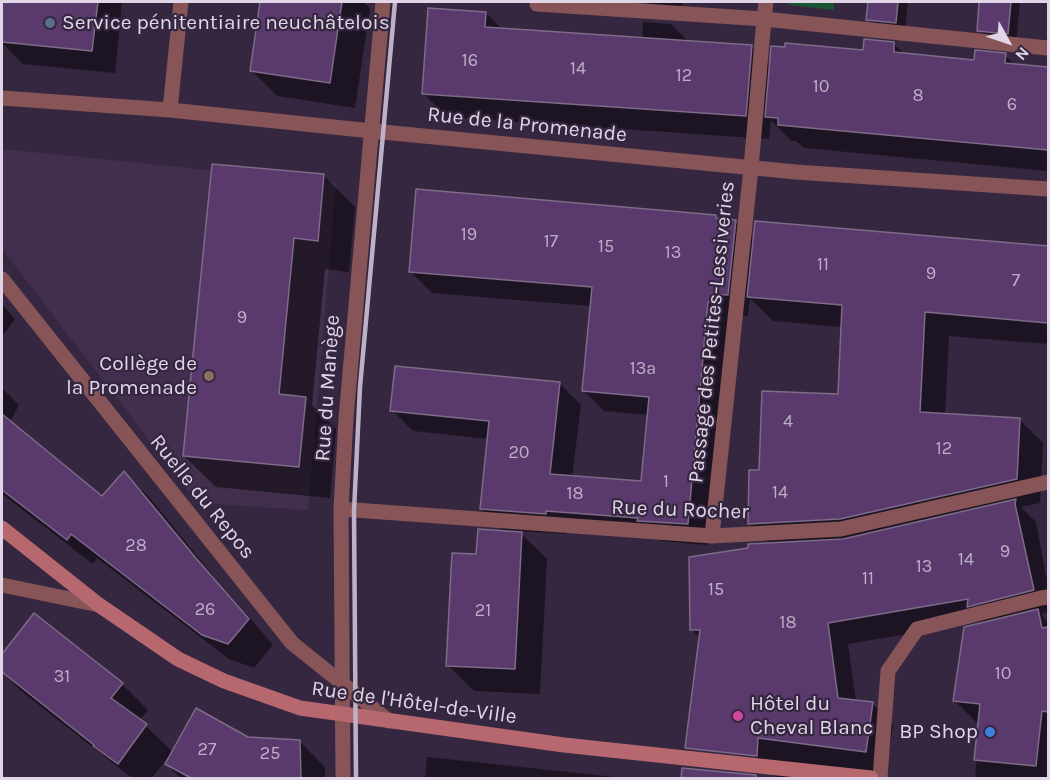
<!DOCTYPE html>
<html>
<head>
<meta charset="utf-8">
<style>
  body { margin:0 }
  #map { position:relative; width:1050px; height:780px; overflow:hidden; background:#362740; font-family:Karla,sans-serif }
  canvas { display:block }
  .frame { position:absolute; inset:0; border:3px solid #e0d6e7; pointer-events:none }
  .north { position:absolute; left:978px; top:12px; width:60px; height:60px; -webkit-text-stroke:4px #362740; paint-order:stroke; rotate:130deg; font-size:16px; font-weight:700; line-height:24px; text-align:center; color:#e0d6e7 }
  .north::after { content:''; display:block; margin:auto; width:21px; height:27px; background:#e0d6e7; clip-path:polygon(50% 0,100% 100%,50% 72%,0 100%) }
</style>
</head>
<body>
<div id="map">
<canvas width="1050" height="780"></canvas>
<div class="frame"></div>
<div class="north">N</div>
</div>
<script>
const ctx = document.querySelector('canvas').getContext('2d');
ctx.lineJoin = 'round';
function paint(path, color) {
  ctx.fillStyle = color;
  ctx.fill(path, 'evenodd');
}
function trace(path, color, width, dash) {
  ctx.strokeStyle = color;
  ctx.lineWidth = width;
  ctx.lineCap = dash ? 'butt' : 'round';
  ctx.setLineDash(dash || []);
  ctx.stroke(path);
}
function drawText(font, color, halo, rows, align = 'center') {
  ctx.font = font + ' Karla,sans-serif';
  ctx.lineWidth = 4.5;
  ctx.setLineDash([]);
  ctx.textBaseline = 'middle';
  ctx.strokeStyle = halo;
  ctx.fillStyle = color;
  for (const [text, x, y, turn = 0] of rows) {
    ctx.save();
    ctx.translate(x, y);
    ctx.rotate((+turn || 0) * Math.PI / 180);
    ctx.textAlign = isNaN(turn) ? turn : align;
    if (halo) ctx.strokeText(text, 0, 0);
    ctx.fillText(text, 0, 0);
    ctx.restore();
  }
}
paint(new Path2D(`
  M2,149L336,183L308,510L198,503L2,249Z`), '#422f4e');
paint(new Path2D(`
  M788,2H834V10L788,5Z`), '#1a5533');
paint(new Path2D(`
  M4,2H122L115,73L23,64L2,43V26Z
  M262,2H363L370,8L355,108L277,96L251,70Z
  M646,2H683L682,12L654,10Z
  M869,2H908L905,31L877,28L868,19Z
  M981,2H1020L1016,43L988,40L978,30Z
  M486,13L502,29L642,39L643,22L671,24L689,42L751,46L771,66L865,51L894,44L905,55L975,62L1005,55L1015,65L1048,68V171L804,148L796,141H791L771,120L769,139L447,117L423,93Z
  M324,176L355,207L349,272L325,269L312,405L336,429L330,498L216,487L184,456Z
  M716,216L719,220L735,221L755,241L757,223L1048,247V344L949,336L945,415L1019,419L1043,443L1040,503L1021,507L1036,522L1048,586V612L1041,614L1048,622V778H975L979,725L955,701L986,623L983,621L848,644L856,701L872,703L893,725L886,778H777L754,756L710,750L701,639L691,629L749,550L770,544L749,524L760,471L839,396L842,327L773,321L750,298L748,316L730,314L708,545L660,541L657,538L566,531V534L518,531L547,559L540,694L474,691L448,665L477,555L505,532L481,509L488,439L413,431L392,410L560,384L581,405L572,477L642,482L649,415L604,411L583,390L591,306L432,293L411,272Z
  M2,304L15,319L2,337Z
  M2,388L19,405L10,422L103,498L124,473L149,497L220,584L273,645L254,668L229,659L97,558L93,564L2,494Z
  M34,615L122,684L148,710L139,721L146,726L173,752L299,741L325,767V778H181L166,764L169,758L168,757L152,778H132L21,691L2,672V657Z
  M427,757L625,778H425Z`), '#0007');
const building = new Path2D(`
  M2,2H98L92,51L2,42Z
  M260,2H342L330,83L250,71Z
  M868,2H898L896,23L866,20Z
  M979,2H1011L1008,34L977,31Z
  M428,8L486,12L485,27L752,45L746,116L422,94Z
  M864,39L894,42V52L974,60L975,50L1006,53L1005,63L1048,67V150L778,125V118L765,117L771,46L785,47V43L863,50Z
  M212,164L324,174L318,241L294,238L279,394L306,397L299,467L183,456Z
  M416,189L716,215V218L736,220L728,295L712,294L711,302H708L688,524L637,521L638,518L546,511V514L480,509L489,421L390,411L395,366L560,382L550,474L641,481L649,397L582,391L592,287L409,272Z
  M755,221L1048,246V323L925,312L920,412L1020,418L1017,479L840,519L748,524L749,470H759L762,391L838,394L842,305L747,297Z
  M2,414L102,496L124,471L195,557L249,619L228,644L202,635L71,534L67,540L2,490Z
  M1016,499L1015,504L1034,590L967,607L968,599L828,623L838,698L873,702L866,752L758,738L757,756L685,748L700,630H690L689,557L748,548V544L843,539Z
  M478,529L522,532L515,669L446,666L452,553L476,554Z
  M1038,609L1042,628L1048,627V712L1042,711L1036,766L974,760L980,704L953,701L964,627Z
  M34,613L123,683L111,698L147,724L118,764L93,746L94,745L2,672V654Z
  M196,708L248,737L300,740L301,778H191L165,764Z
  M682,768L756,775V778H681Z`);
paint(building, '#5a3a6d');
trace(building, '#7d6b88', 1.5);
trace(new Path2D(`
  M537,2V4L764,19L1048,48
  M751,168L764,19L766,2`), '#875458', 15);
trace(new Path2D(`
  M2,98L170,110L372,131L796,172L1048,189
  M170,110L181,2
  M2,279L292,643L389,721
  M341,509L712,536L841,529L1048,482
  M712,536L751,168
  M2,585L99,605
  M343,778L341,509L346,418L383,2
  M880,778L888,671L917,629L1041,598L1048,597`), '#875458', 15);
trace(new Path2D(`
  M2,528L99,605L178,659L224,681L300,708L564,745L871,778`), '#b7686f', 15);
trace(new Path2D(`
  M356,778L354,511L360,387L395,2`), '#bdb2c5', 4.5);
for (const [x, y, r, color] of [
  [50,23,6,"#5c6f8a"],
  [209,376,6,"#8d6e63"],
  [738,716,6,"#d1479c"],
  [990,732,6,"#3f7fe0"]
]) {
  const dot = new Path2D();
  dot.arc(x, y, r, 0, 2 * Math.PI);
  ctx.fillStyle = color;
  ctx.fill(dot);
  trace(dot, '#362740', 2);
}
drawText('18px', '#beafc8', null, [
  ["16",470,61],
  ["14",578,69],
  ["12",684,76],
  ["10",821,87],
  ["8",918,96],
  ["6",1012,105],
  ["19",469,235],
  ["17",551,242],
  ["15",606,247],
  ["13",673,253],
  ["11",823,265],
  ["9",931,274],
  ["7",1016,281],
  ["9",242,318],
  ["13a",643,369],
  ["4",788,422],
  ["12",944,449],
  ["20",519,453],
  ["1",666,482],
  ["14",780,493],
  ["18",575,494],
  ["28",136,546],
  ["9",1005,552],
  ["14",966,560],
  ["13",924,567],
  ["11",868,579],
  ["15",716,590],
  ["26",205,610],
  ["21",483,611],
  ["18",788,623],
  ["10",1003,674],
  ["31",62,677],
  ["27",207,750],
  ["25",270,754]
]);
drawText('21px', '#e0d6e7', '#362740', [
  ["Service pénitentiaire neuchâtelois",62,23],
  ["Collège de",197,364,"right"],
  ["la Promenade",197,388,"right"],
  ["Hôtel du",750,704],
  ["Cheval Blanc",750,728],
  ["BP Shop",978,732,"right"]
], 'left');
drawText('21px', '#e0d6e7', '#362740', [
  ["Rue de la Promenade",527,125,6],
  ["Passage des Petites-Lessiveries",712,332,-84],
  ["Rue du Manège",328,388,-86],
  ["Ruelle du Repos",202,497,51],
  ["Rue du Rocher",680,510,2],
  ["Rue de l'Hôtel-de-Ville",414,703,8]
]);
</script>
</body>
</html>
